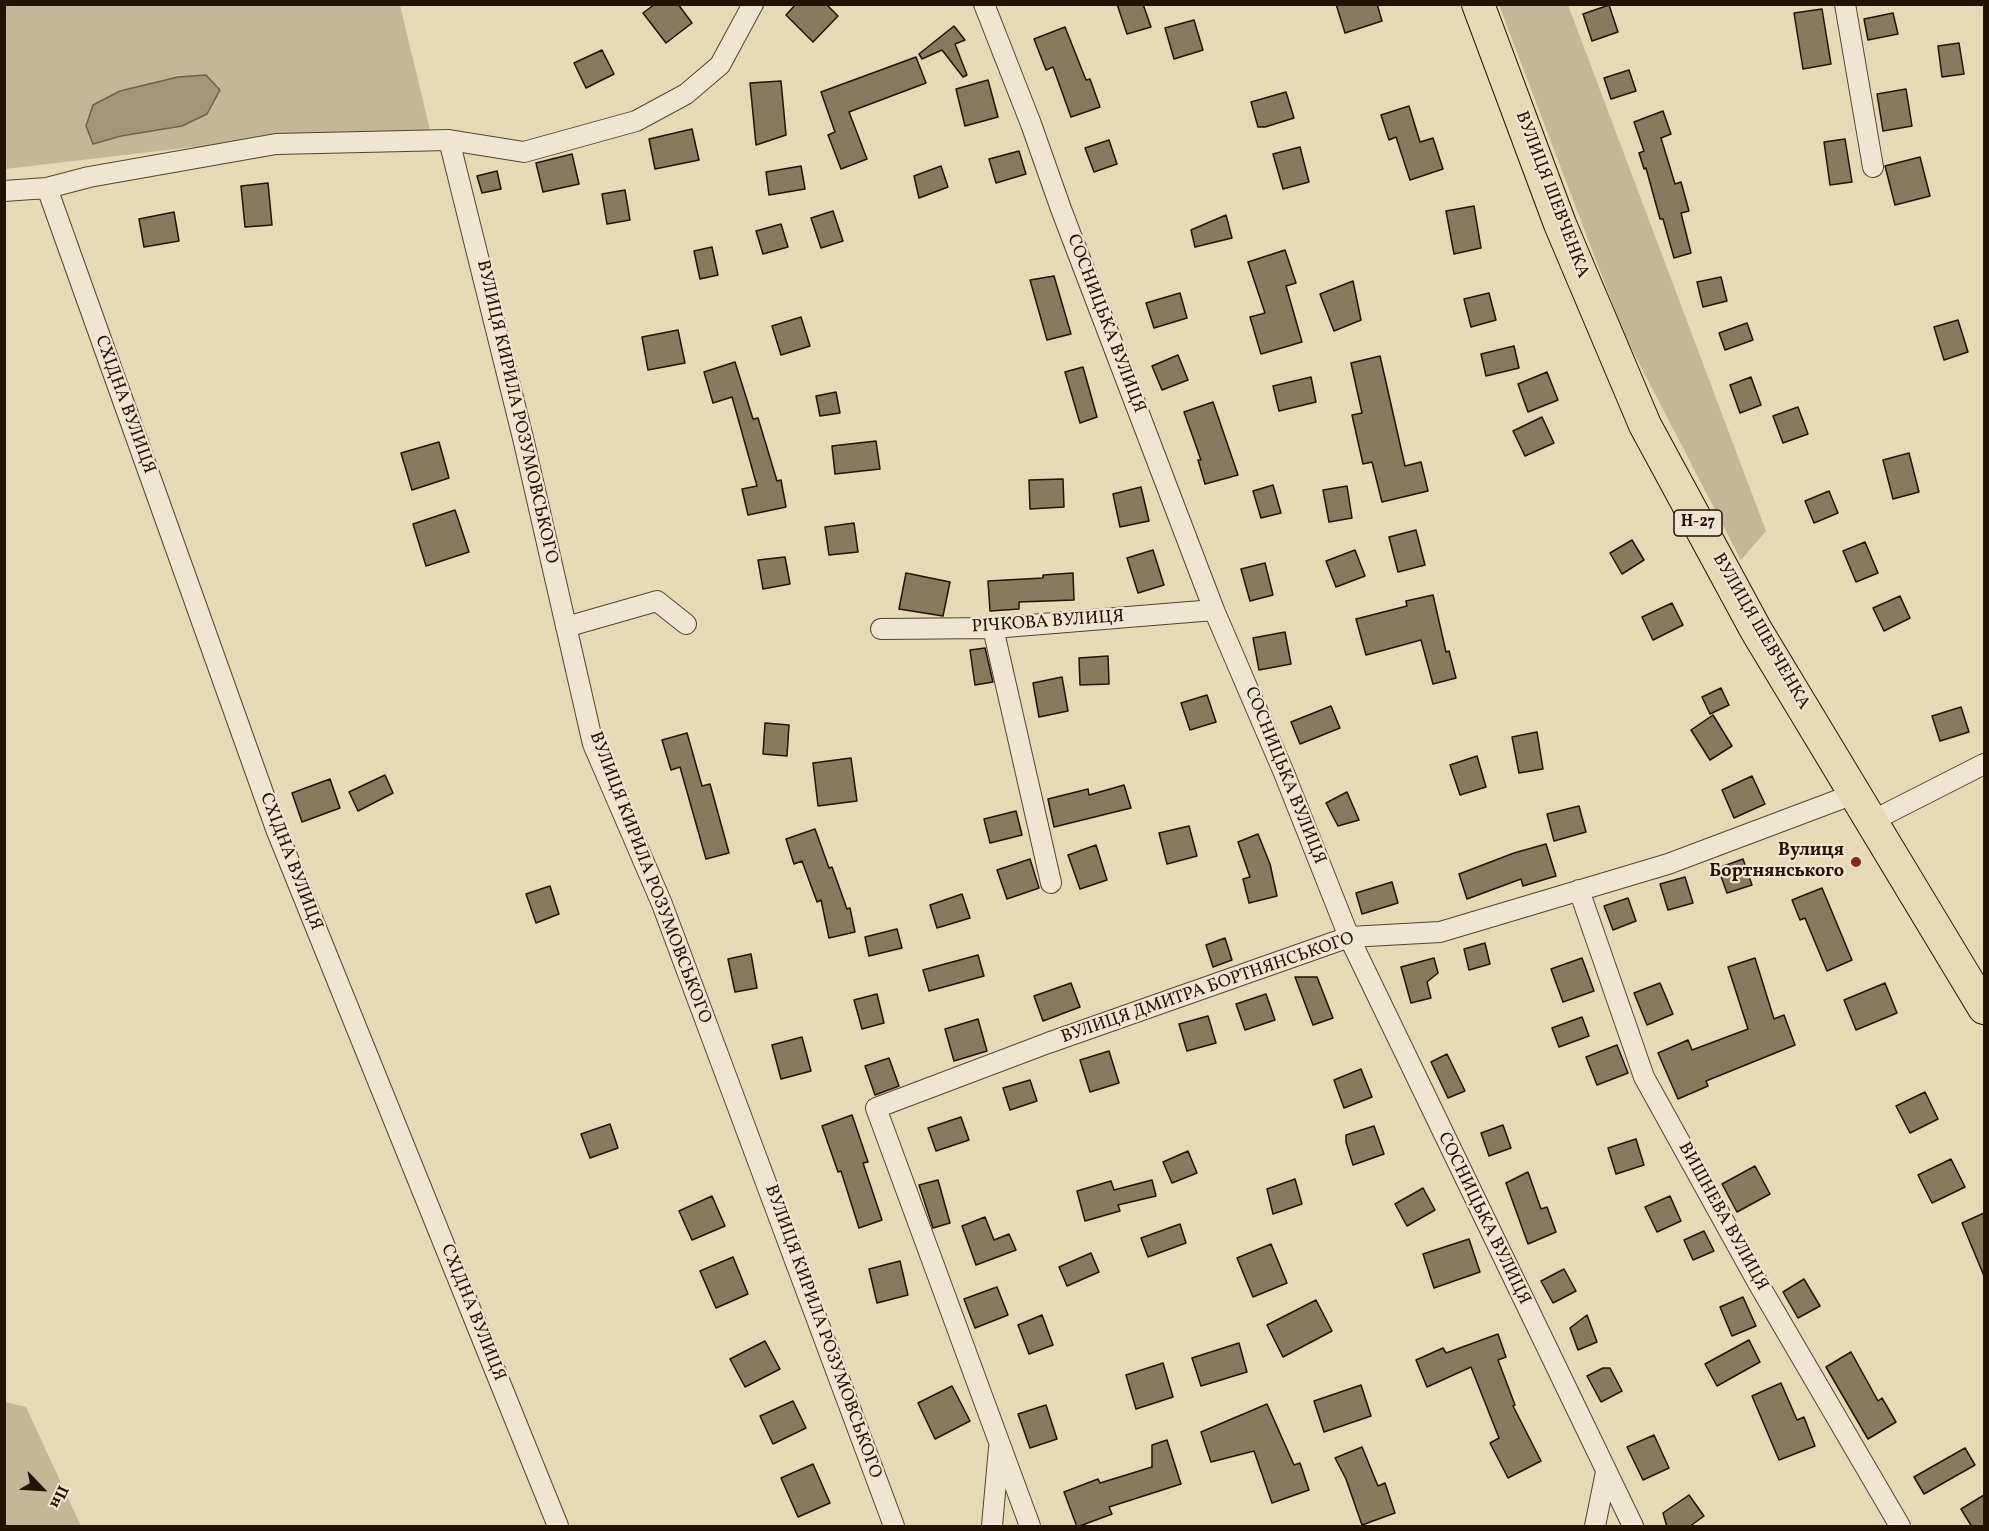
<!DOCTYPE html>
<html>
<head>
<meta charset="utf-8">
<style>
  body { margin:0 }
  #map { position:relative; width:1989px; height:1531px; overflow:hidden; background:#e5d9b6; font-family:Vollkorn,serif }
  canvas { display:block }
  .frame { position:absolute; inset:0; border:6px solid #241200; pointer-events:none }
  .north { position:absolute; left:12px; top:1459px; width:60px; height:60px; -webkit-text-stroke:4px #eee6d0; paint-order:stroke; rotate:115deg; font-size:16px; font-weight:700; line-height:24px; text-align:center; color:#241200 }
  .north::after { content:''; display:block; margin:auto; width:21px; height:27px; background:#241200; clip-path:polygon(50% 0,100% 100%,50% 72%,0 100%) }
</style>
</head>
<body>
<div id="map">
<canvas width="1989" height="1531"></canvas>
<div class="frame"></div>
<div class="north">Пн</div>
</div>
<script>
const ctx = document.querySelector('canvas').getContext('2d');
ctx.lineJoin = 'round';
function paint(path, color) {
  ctx.fillStyle = color;
  ctx.fill(path, 'evenodd');
}
function trace(path, color, width, dash) {
  ctx.strokeStyle = color;
  ctx.lineWidth = width;
  ctx.lineCap = dash ? 'butt' : 'round';
  ctx.setLineDash(dash || []);
  ctx.stroke(path);
}
function drawText(font, color, halo, rows, align = 'center') {
  ctx.font = font + ' Vollkorn,serif';
  ctx.lineWidth = 4.5;
  ctx.setLineDash([]);
  ctx.textBaseline = 'middle';
  ctx.strokeStyle = halo;
  ctx.fillStyle = color;
  for (const [text, x, y, turn = 0] of rows) {
    ctx.save();
    ctx.translate(x, y);
    ctx.rotate((+turn || 0) * Math.PI / 180);
    ctx.textAlign = isNaN(turn) ? turn : align;
    if (halo) ctx.strokeText(text, 0, 0);
    ctx.fillText(text, 0, 0);
    ctx.restore();
  }
}
paint(new Path2D(`
  M4,5H400L430,130L245,141L5,169Z
  M1499,5H1568L1766,531L1741,560L1624,334Z
  M5,1402L26,1407L81,1526H5Z`), '#c4b797');
const water = new Path2D(`
  M206,75L220,90L207,114L182,126L121,136L93,144L86,126L93,105L120,91L178,77Z`);
paint(water, '#a39578');
trace(water, '#706148', 1.5);
const building = new Path2D(`
  M655,4H678L692,23L666,43L643,13Z
  M796,4H826L838,16L813,42L786,15Z
  M1117,4H1143L1151,27L1127,34Z
  M1336,4H1377L1382,21L1345,33Z
  M1609,5L1618,32L1592,41L1583,14Z
  M1822,9L1831,64L1803,69L1794,13Z
  M1893,13L1898,34L1868,40L1864,19Z
  M1194,20L1203,50L1174,59L1165,28Z
  M954,26L965,40L955,44L967,75L963,77L942,50L922,59L919,54Z
  M1065,27L1086,80L1090,79L1100,107L1071,117L1053,67L1046,70L1034,39Z
  M1959,43L1964,74L1942,77L1938,46Z
  M602,50L614,74L586,88L574,63Z
  M916,57L926,83L849,112L867,159L841,169L828,135L835,132L821,92Z
  M1629,70L1636,91L1611,99L1604,78Z
  M988,80L998,117L965,126L956,89Z
  M781,81L786,135L756,145L750,83Z
  M1906,89L1912,126L1883,131L1877,94Z
  M1286,92L1294,118L1265,127H1258L1251,102Z
  M1409,106L1420,142L1433,138L1443,169L1410,180L1396,137L1389,140L1381,115Z
  M1663,111L1671,134L1661,138L1675,184L1681,182L1689,211L1681,213L1691,253L1674,258L1663,219H1660L1646,168L1644,169L1639,153L1644,151L1634,122Z
  M692,129L699,160L655,169L649,139Z
  M1845,139L1852,182L1830,185L1824,142Z
  M1109,140L1117,164L1094,172L1085,148Z
  M1300,147L1309,182L1283,189L1273,154Z
  M1019,151L1026,174L996,183L989,159Z
  M572,154L579,184L543,192L536,163Z
  M1920,157L1930,196L1895,205L1885,166Z
  M801,166L805,189L769,195L766,172Z
  M941,166L948,187L919,198L914,176Z
  M497,171L501,189L482,193L477,176Z
  M268,183L272,225L245,227L241,186Z
  M625,190L630,220L607,224L602,194Z
  M1474,206L1481,248L1454,254L1446,211Z
  M833,211L843,241L821,248L811,218Z
  M174,212L179,241L144,247L139,219Z
  M1226,215L1232,238L1195,247L1191,230Z
  M781,224L788,247L763,254L756,231Z
  M712,247L718,275L700,279L694,251Z
  M1285,250L1296,283L1286,286L1302,342L1261,354L1250,317L1265,313L1248,262Z
  M1054,276L1071,334L1047,340L1030,280Z
  M1721,277L1727,301L1703,307L1697,282Z
  M1353,281L1361,320L1334,331L1320,294Z
  M1180,293L1187,318L1154,328L1146,303Z
  M1489,293L1496,320L1471,327L1464,299Z
  M801,317L810,346L781,355L772,326Z
  M1958,320L1968,352L1944,360L1934,327Z
  M1747,323L1753,340L1725,350L1719,333Z
  M678,330L685,363L648,370L642,337Z
  M1514,346L1519,368L1486,376L1481,354Z
  M1178,355L1188,380L1162,390L1152,366Z
  M1380,356L1405,466L1421,462L1428,491L1382,502L1372,462L1363,464L1352,415L1362,413L1351,363Z
  M735,362L753,419L758,418L777,481L781,480L786,507L748,515L742,489L757,486L732,397L713,403L704,372Z
  M1083,367L1097,417L1080,423L1065,372Z
  M1547,372L1558,400L1528,412L1518,384Z
  M1311,377L1316,402L1279,411L1273,386Z
  M1751,377L1761,405L1740,413L1730,385Z
  M836,392L840,413L820,416L816,396Z
  M1213,402L1238,475L1205,484L1198,460H1201L1184,412Z
  M1798,407L1808,434L1783,443L1773,416Z
  M1542,417L1554,443L1525,456L1513,431Z
  M876,441L880,469L835,474L832,446Z
  M439,442L449,478L412,490L401,453Z
  M1909,453L1919,492L1893,499L1883,460Z
  M1063,479L1064,507L1030,509L1029,480Z
  M1273,485L1281,513L1261,518L1253,491Z
  M1347,486L1352,518L1329,522L1323,490Z
  M1141,487L1149,521L1120,527L1113,494Z
  M1829,491L1838,513L1814,523L1805,501Z
  M455,510L469,552L426,566L413,524Z
  M854,523L858,552L829,555L825,527Z
  M1416,530L1425,565L1398,572L1389,537Z
  M1632,540L1644,560L1622,574L1610,553Z
  M1865,542L1878,573L1856,582L1843,551Z
  M1153,550L1164,585L1138,593L1127,558Z
  M1355,550L1365,576L1336,587L1326,561Z
  M785,557L790,584L763,589L758,560Z
  M1265,563L1273,595L1250,601L1241,569Z
  M906,573L950,582L943,616L899,609Z
  M1073,573L1074,600L1019,602V609L990,611L988,581L1043,578V575Z
  M1433,595L1446,652L1449,651L1456,678L1433,684L1421,640L1366,655L1356,619L1407,606L1406,601Z
  M1900,596L1910,618L1884,631L1873,608Z
  M1672,603L1683,625L1653,640L1642,617Z
  M1285,632L1291,664L1259,670L1253,638Z
  M985,648L993,682L975,685L970,650Z
  M1108,656L1109,684L1080,685L1079,658Z
  M1062,677L1068,711L1039,717L1033,683Z
  M1721,688L1729,705L1710,714L1702,697Z
  M1207,695L1216,722L1190,730L1181,703Z
  M1331,706L1340,728L1300,744L1291,722Z
  M1961,707L1969,732L1940,741L1932,716Z
  M1713,715L1732,746L1710,760L1691,730Z
  M765,723L789,725L787,756L763,754Z
  M1537,732L1543,769L1519,773L1512,737Z
  M687,733L702,786L710,784L729,853L706,859L680,767L671,770L662,740Z
  M1477,756L1486,787L1460,795L1450,765Z
  M851,758L857,801L818,806L813,763Z
  M385,775L393,793L358,811L349,792Z
  M1752,776L1765,804L1734,818L1722,790Z
  M330,779L340,808L302,822L292,793Z
  M1124,785L1131,808L1054,827L1048,799L1088,789L1089,795Z
  M1347,792L1359,820L1338,826L1326,803Z
  M1579,806L1586,832L1554,841L1547,814Z
  M1016,811L1022,835L990,843L984,819Z
  M1189,826L1197,856L1167,864L1159,833Z
  M815,829L829,868L832,867L847,909L850,908L855,932L829,938L821,900L817,902L802,861L794,864L786,839Z
  M1258,834L1270,864L1277,896L1249,903L1243,879L1250,877L1238,842Z
  M1546,844L1556,876L1523,886L1521,879L1467,899L1459,874L1514,853Z
  M1096,845L1107,880L1080,889L1068,855Z
  M1030,859L1039,888L1007,899L997,870Z
  M1743,859L1752,885L1727,893L1718,868Z
  M1685,877L1693,903L1668,910L1660,884Z
  M1392,882L1398,903L1362,914L1356,893Z
  M550,886L559,914L536,923L526,894Z
  M1822,888L1852,960L1827,971L1805,918L1800,920L1792,900Z
  M962,894L970,918L937,928L930,905Z
  M1628,898L1636,921L1613,930L1604,906Z
  M897,929L902,948L869,956L865,937Z
  M1225,938L1232,960L1213,967L1206,945Z
  M1485,943L1490,964L1469,970L1464,949Z
  M751,954L757,988L735,992L728,959Z
  M978,955L984,976L929,991L923,970Z
  M1434,958L1438,973L1427,982L1431,998L1411,1003L1401,967Z
  M1582,958L1594,991L1563,1002L1551,969Z
  M1755,958L1774,1019L1784,1015L1795,1045L1706,1081L1708,1086L1678,1099L1658,1053L1688,1040L1692,1050L1748,1029L1728,967Z
  M1295,977H1317L1333,1018L1313,1025Z
  M1071,983L1080,1007L1043,1021L1034,996Z
  M1660,983L1673,1014L1647,1025L1634,993Z
  M1885,983L1897,1013L1856,1030L1844,1000Z
  M877,994L884,1023L862,1029L854,1000Z
  M1266,994L1275,1020L1245,1030L1236,1004Z
  M1208,1016L1216,1043L1187,1051L1179,1024Z
  M1582,1017L1589,1036L1559,1047L1552,1028Z
  M978,1019L987,1051L954,1061L945,1029Z
  M802,1037L811,1071L781,1079L772,1045Z
  M1617,1045L1628,1073L1597,1085L1586,1057Z
  M1109,1051L1119,1083L1090,1092L1080,1060Z
  M1447,1054L1465,1091L1448,1098L1431,1062Z
  M889,1058L899,1086L875,1095L865,1066Z
  M1361,1069L1372,1097L1344,1108L1334,1080Z
  M1030,1080L1037,1101L1010,1110L1003,1088Z
  M1925,1092L1938,1119L1910,1133L1896,1106Z
  M852,1115L868,1162L863,1163L882,1220L859,1228L841,1171L838,1172L822,1126Z
  M961,1117L969,1140L936,1151L928,1128Z
  M610,1124L618,1148L590,1158L581,1134Z
  M1503,1125L1511,1148L1489,1156L1481,1133Z
  M1374,1126L1384,1154L1353,1165L1346,1142V1135Z
  M1636,1139L1644,1165L1616,1174L1608,1148Z
  M1188,1151L1197,1173L1172,1183L1163,1162Z
  M1951,1159L1965,1187L1932,1203L1918,1175Z
  M1755,1166L1770,1194L1737,1212L1722,1184Z
  M1528,1172L1541,1209L1547,1207L1556,1232L1528,1244L1506,1183Z
  M1295,1179L1302,1204L1273,1214L1267,1189Z
  M938,1180L950,1223L933,1228L919,1185Z
  M1152,1180L1156,1196L1118,1205L1120,1211L1085,1221L1077,1191L1111,1181L1114,1190Z
  M1423,1188L1435,1210L1407,1226L1395,1204Z
  M712,1196L725,1226L692,1240L679,1211Z
  M1670,1196L1681,1221L1657,1232L1645,1207Z
  M1984,1213V1276L1962,1223Z
  M985,1217L994,1240L1009,1234L1016,1250L976,1265L962,1226Z
  M1180,1224L1186,1243L1148,1257L1141,1238Z
  M1704,1231L1714,1251L1693,1260L1684,1240Z
  M1469,1239L1480,1272L1434,1288L1423,1254Z
  M1271,1244L1287,1283L1253,1297L1237,1258Z
  M1091,1253L1099,1272L1067,1286L1059,1267Z
  M733,1257L748,1294L716,1308L700,1271Z
  M900,1261L908,1295L877,1303L869,1269Z
  M1564,1269L1576,1291L1553,1303L1541,1281Z
  M1804,1279L1820,1306L1798,1318L1783,1292Z
  M997,1287L1008,1315L975,1328L964,1299Z
  M1743,1297L1756,1326L1732,1336L1720,1307Z
  M1316,1300L1332,1331L1283,1357L1267,1325Z
  M1042,1315L1053,1345L1029,1354L1018,1325Z
  M1587,1315L1597,1342L1578,1350L1570,1328Z
  M1498,1334L1506,1357L1498,1360L1515,1405L1513,1406L1541,1461L1508,1478L1490,1443L1499,1438L1471,1367L1427,1387L1416,1360L1443,1348L1446,1353Z
  M1749,1340L1760,1362L1717,1386L1705,1364Z
  M765,1341L780,1369L745,1387L730,1359Z
  M1239,1343L1247,1372L1201,1386L1192,1358Z
  M1851,1352L1878,1401L1882,1398L1896,1422L1868,1439L1826,1367Z
  M1163,1363L1173,1397L1136,1409L1126,1375Z
  M1603,1368H1610L1622,1391L1601,1402L1587,1376Z
  M1781,1383L1797,1420L1804,1417L1815,1446L1779,1460L1752,1396Z
  M1361,1385L1371,1416L1324,1432L1314,1401Z
  M952,1386L970,1421L935,1439L918,1403Z
  M793,1401L806,1428L773,1444L760,1416Z
  M1267,1404L1294,1465L1300,1463L1309,1490L1272,1503L1254,1451L1211,1462L1201,1432Z
  M1046,1405L1057,1439L1030,1448L1018,1414Z
  M1654,1435L1669,1468L1643,1480L1627,1447Z
  M1167,1440L1181,1484L1109,1507L1112,1514L1077,1527L1064,1492L1098,1479L1100,1483L1152,1467V1445Z
  M1362,1447L1378,1486L1385,1483L1395,1513L1362,1525L1346,1479L1335,1458Z
  M1965,1448L1975,1465L1924,1494L1914,1477Z
  M813,1464L830,1503L798,1517L781,1478Z
  M1689,1495L1704,1516L1689,1527H1667L1663,1513Z
  M1984,1495V1527H1972L1961,1509Z`);
paint(building, '#88795f');
trace(building, '#241200', 1.5);
const street = new Path2D(`
  M984,4L1031,124L1061,209L1214,610L1284,773L1349,937L1633,1526
  M1845,4L1873,167
  M449,140L523,438L593,744L662,904L894,1526
  M47,188L276,829L558,1526
  M4,191L47,188L89,177L276,144L449,140L524,152L636,121L686,94L720,65L753,4
  M566,627L657,601L686,624
  M993,628L1051,883
  M881,629L993,628L1214,610
  M1870,822L1984,764
  M1579,890L1644,1077L1758,1283L1900,1526
  M992,1526L999,1448
  M1030,1526L876,1108L1048,1043L1349,937L1440,932L1668,864L1854,794
  M1595,1526L1606,1472`);
const primary = new Path2D(`
  M1478,4L1560,224L1645,425L1756,630L1984,1008`);
trace(street, '#54442e', 22);
trace(primary, '#241200', 34);
trace(street, '#eee6d0', 20);
trace(primary, '#e5d9b6', 32);
for (const [x, y, r, color] of [
  [1856,862,6,"#8f2418"]
]) {
  const dot = new Path2D();
  dot.arc(x, y, r, 0, 2 * Math.PI);
  ctx.fillStyle = color;
  ctx.fill(dot);
  trace(dot, '#eee6d0', 2);
}
for (const [x, y, w] of [
  [1698,523,48]
]) {
  const box = new Path2D();
  box.roundRect(x - w / 2, y - 13, w, 26, 4.5);
  ctx.fillStyle = '#eee6d0';
  ctx.fill(box);
  trace(box, '#241200', 1.5);
}
drawText('bold 16px', '#241200', null, [
  ["Н-27",1698,523]
]);
drawText('18px', '#241200', '#eee6d0', [
  ["ВУЛИЦЯ ШЕВЧЕНКА",1551,195,69],
  ["СОСНИЦЬКА ВУЛИЦЯ",1105,324,69],
  ["СХІДНА ВУЛИЦЯ",124,405,70],
  ["ВУЛИЦЯ КИРИЛА РОЗУМОВСЬКОГО",516,412,77],
  ["РІЧКОВА ВУЛИЦЯ",1048,623,-4],
  ["ВУЛИЦЯ ШЕВЧЕНКА",1760,632,60],
  ["СОСНИЦЬКА ВУЛИЦЯ",1284,776,68],
  ["СХІДНА ВУЛИЦЯ",290,862,69],
  ["ВУЛИЦЯ КИРИЛА РОЗУМОВСЬКОГО",649,878,69],
  ["ВУЛИЦЯ ДМИТРА БОРТНЯНСЬКОГО",1208,989,-19],
  ["ВИШНЕВА ВУЛИЦЯ",1722,1217,61],
  ["СОСНИЦЬКА ВУЛИЦЯ",1483,1219,64],
  ["СХІДНА ВУЛИЦЯ",472,1313,68],
  ["ВУЛИЦЯ КИРИЛА РОЗУМОВСЬКОГО",822,1332,70]
]);
drawText('bold 18px', '#241200', '#eee6d0', [
  ["Вулиця",1844,852],
  ["Бортнянського",1844,873]
], 'right');
</script>
</body>
</html>
